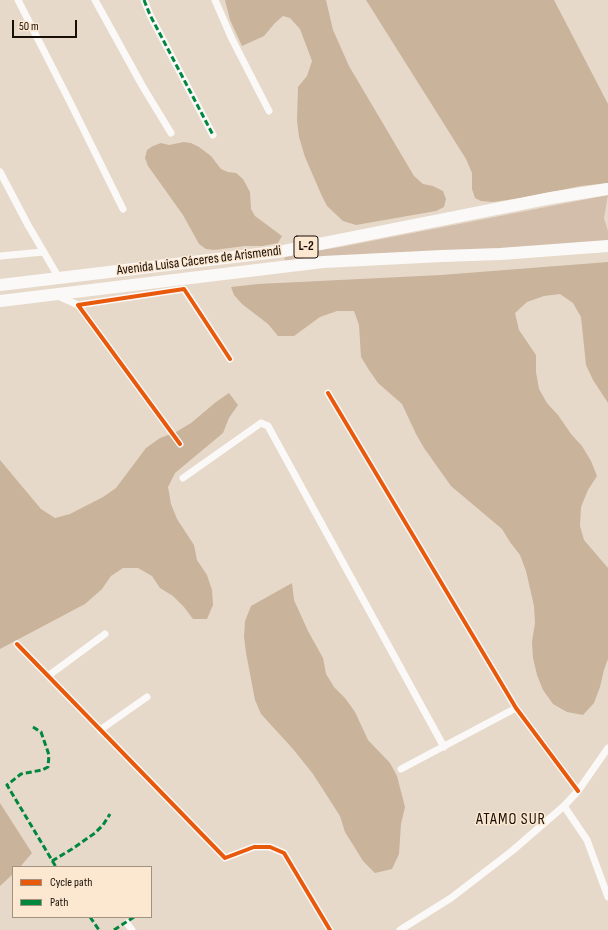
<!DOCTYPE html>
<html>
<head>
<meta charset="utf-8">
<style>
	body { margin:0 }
	#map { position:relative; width:608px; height:930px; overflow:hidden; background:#e7d9ca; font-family:"Sofia Sans Condensed",sans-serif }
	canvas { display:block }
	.legend { position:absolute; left:12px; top:866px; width:140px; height:52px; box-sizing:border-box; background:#fce7d1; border:1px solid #a19180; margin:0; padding:5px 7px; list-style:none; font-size:12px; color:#180f06 }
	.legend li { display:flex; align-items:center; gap:8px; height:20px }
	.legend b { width:20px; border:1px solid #a19180 }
	.scale { position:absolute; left:12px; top:20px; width:65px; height:18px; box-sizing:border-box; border:2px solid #180f06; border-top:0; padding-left:5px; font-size:12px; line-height:14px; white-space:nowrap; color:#180f06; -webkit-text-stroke:3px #fce7d1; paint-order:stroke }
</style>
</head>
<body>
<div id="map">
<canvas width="608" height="930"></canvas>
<ul class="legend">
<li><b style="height:5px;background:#e8590c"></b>Cycle path</li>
<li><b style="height:5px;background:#00873e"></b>Path</li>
</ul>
<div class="scale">50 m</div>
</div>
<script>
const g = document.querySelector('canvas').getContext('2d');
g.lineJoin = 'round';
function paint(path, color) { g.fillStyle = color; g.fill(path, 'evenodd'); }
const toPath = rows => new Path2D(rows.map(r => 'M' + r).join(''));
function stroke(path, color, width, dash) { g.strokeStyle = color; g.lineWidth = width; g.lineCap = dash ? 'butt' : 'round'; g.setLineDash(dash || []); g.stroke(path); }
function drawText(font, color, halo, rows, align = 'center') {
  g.font = font + ' "Sofia Sans Condensed",sans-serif'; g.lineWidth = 3; g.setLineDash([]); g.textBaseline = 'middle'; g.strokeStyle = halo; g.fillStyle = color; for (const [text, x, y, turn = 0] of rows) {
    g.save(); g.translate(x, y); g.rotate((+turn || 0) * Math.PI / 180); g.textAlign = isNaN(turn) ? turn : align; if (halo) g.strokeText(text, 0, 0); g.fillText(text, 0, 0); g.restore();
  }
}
const green = toPath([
	[608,195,604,218,608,231,608,241,546,246,328,257,285,261,284,256,341,247]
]);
const forest = toPath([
	[225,0,326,0,333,30,349,66,414,176,423,184,433,186,443,191,446,199,444,207,436,211,356,225,343,221,327,206,321,194,305,157,299,137,297,121,298,87,307,76,312,61,300,29,290,18,283,16,275,23,264,36,242,46,230,20],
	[366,0,554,0,608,104,608,183,581,186,521,198,493,202,481,201,475,198,472,189,472,173,466,159],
	[184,142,191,143,199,147,211,156,221,169,228,172,236,173,243,179,250,192,251,209,255,216,282,236,278,243,262,246,245,246,214,250,206,249,199,244,183,215,148,166,145,158,147,150,153,146,161,143,169,145],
	[608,262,608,403,593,380,586,365,581,317,573,303,560,294,544,296,527,302,515,313,519,330,536,355,536,372,539,389,547,403,558,415,571,434,582,446,591,461,597,476,588,490,581,507,580,526,584,540,608,568,608,659,604,670,600,687,594,703,583,715,567,712,553,704,543,690,537,675,533,658,532,642,535,623,534,606,526,571,520,555,510,542,502,529,451,486,424,448,416,434,402,404,378,383,369,370,361,357,359,325,354,311,337,311,320,317,294,336,278,336,268,324,242,304,234,295,231,287,258,284,441,275],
	[229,393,238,405,229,418,223,433,175,473,168,487,171,504,177,519,194,545,197,560,207,575,212,590,213,605,207,619,193,619,184,607,173,596,160,588,152,576,138,568,123,568,111,576,102,589,85,604,0,649,0,460,41,509,55,518,70,514,103,497,116,488,146,448,160,438,176,432,191,423,216,402],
	[292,583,294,600,308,631,323,658,326,674,334,687,345,698,355,712,368,740,390,763,397,776,405,807,401,824,399,854,392,869,375,873,363,861,345,832,340,816,313,774,293,749,261,714,255,700,246,653,244,637,245,621,251,606],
	[0,803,32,853,20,867,13,867,13,874,0,886]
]);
const minor = toPath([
	[18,0,71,104,123,209],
	[95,0,143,87,171,133],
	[144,0,150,15,213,135],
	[215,0,232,39,269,111],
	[0,172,28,225,59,278],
	[0,256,43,252],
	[58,296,78,305],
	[328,393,516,708,578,791],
	[180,444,78,305,184,289,230,359],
	[183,478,261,423,268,426,444,747],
	[17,644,225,858,254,847,270,847,284,853,330,930],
	[48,676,105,634],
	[100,730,147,697],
	[401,769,516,708],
	[564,806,587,840,608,897],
	[127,923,132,930],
	[400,930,451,898,512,851,564,806,578,791,608,748]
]);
const primary = toPath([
	[0,285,284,251,551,198,608,189],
	[0,301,323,262,442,256,500,254,608,246]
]);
const quiet = toPath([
	[144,0,150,15,213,135],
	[33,727,41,732,49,755,48,767,42,770,21,774,7,785,56,867],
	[52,861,72,849,95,833,103,825,110,814],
	[90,917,99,930],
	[114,930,134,917]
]);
const cycleway = toPath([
	[328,393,516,708,578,791],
	[180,444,78,305,184,289,230,359],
	[17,644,225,858,254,847,270,847,284,853,330,930]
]);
const shields = [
	[306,247,24]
];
const shieldNames = [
	["L-2",306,247]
];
const streetNames = [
	["Avenida Luisa Cáceres de Arismendi",199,261,-7]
];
const quarterNames = [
	["ATAMO SUR",511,820]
];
paint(green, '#d2beaa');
paint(forest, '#c9b39b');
stroke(minor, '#fbf9f7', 7);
stroke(primary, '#fbf9f7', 12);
stroke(quiet, '#00873e', 3, [6, 3]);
stroke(cycleway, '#e8590c', 4);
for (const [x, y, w] of shields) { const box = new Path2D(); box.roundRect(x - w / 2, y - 11, w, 22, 3); g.fillStyle = '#fce7d1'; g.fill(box); stroke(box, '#180f06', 1); }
drawText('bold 13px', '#180f06', null, shieldNames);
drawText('14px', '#180f06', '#fce7d1', streetNames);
g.letterSpacing = '1px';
drawText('16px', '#180f06', '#fce7d1', quarterNames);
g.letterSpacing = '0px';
</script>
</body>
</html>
